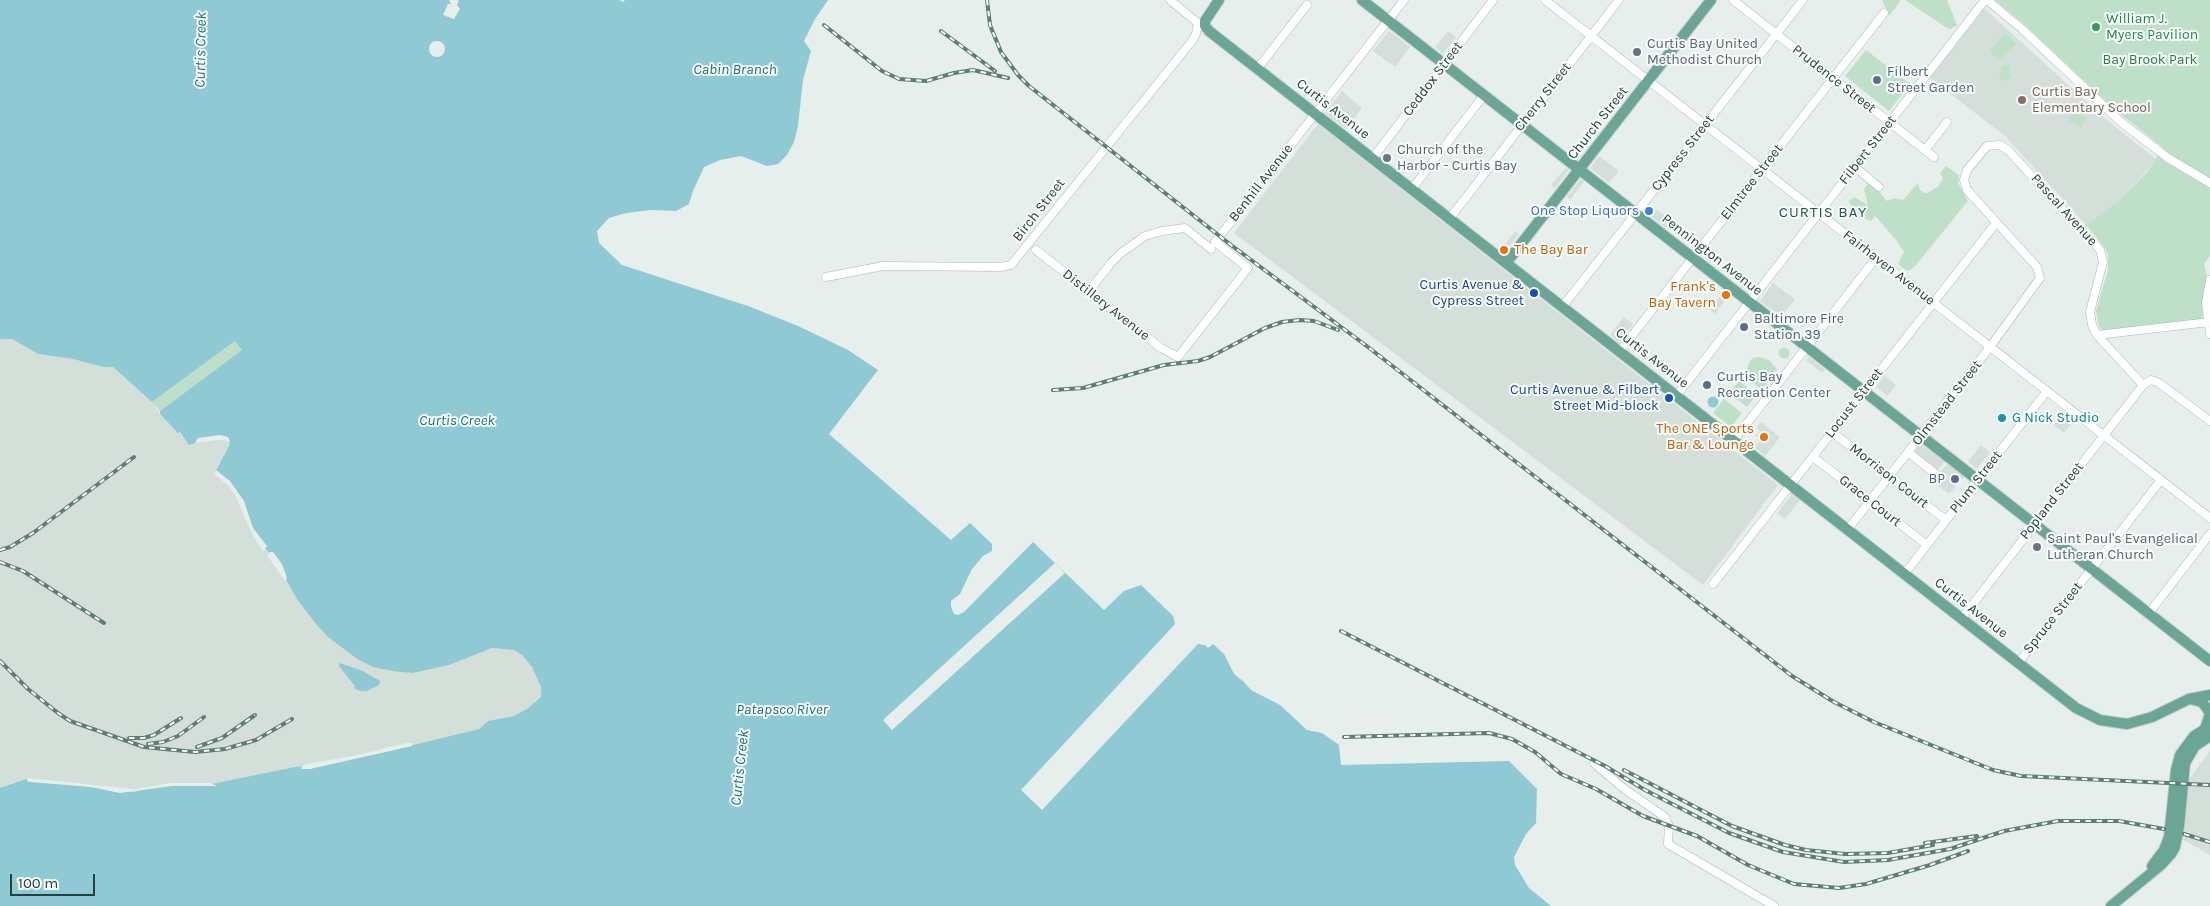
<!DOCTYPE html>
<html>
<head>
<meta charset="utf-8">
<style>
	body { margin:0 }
	#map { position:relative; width:2210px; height:906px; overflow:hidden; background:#e6efeb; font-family:Karla,sans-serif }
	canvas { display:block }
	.scale { position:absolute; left:10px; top:874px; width:85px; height:22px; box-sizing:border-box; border:2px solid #24423a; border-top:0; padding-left:6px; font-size:15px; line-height:18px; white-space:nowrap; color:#24423a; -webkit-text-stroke:4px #f7fbf9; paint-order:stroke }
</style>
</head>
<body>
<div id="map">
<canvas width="2210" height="906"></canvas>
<div class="scale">100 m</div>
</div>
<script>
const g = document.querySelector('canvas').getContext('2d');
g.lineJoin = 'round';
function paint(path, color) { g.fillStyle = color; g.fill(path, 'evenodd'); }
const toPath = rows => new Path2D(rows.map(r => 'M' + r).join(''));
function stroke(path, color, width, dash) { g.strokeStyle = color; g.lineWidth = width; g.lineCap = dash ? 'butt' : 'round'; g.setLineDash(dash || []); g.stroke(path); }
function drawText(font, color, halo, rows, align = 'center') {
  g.font = font + ' Karla,sans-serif'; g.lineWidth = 4; g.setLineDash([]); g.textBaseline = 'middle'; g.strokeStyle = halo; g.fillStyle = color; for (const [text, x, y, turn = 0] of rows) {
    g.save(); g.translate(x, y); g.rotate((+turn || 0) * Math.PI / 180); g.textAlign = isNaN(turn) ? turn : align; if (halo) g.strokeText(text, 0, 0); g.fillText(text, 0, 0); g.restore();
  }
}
const built = toPath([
	[1984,8,2109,122,2156,159,2134,186,2118,201,2086,225,2005,136,1930,78],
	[1389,31,1410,47,1395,67,1373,51],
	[1448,31,1456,37,1443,54,1435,47],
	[1342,91,1362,108,1346,129,1325,113],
	[1318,124,1778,485,1703,585,1234,233],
	[1599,156,1619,171,1609,183,1590,168],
	[1566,167,1569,170,1555,188,1551,185],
	[1581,179,1584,182,1570,200,1567,197],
	[1649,208,1658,210,1673,221,1667,229,1646,212],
	[1515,231,1519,234,1505,252,1501,249],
	[1773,283,1795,299,1781,317,1760,301],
	[1724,291,1729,295,1715,314,1710,309],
	[1624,317,1633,324,1619,342,1610,335],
	[0,339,12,339,38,354,73,359,103,367,113,367,152,402,160,414,186,439,226,439,230,444,216,469,229,483,263,547,276,562,328,637,357,659,373,667,412,673,492,648,514,650,522,655,532,667,541,687,541,697,527,709,514,716,488,721,479,729,384,752,212,784,134,792,26,779,0,788],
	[1809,357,1825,369,1822,373,1806,360],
	[1885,376,1896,385,1888,396,1876,387],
	[2064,412,2074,421,2064,433,2054,425],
	[1761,422,1780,437,1765,456,1755,448,1761,440,1756,436,1760,431,1756,428],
	[1920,444,1945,461,1937,471,1913,453],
	[1981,445,1990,452,1977,469,1968,462],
	[1948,463,1964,476,1949,494,1933,482],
	[1792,494,1800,500,1785,519,1777,513],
	[2210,751,2210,855,2182,839,2187,782]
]);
const green = toPath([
	[1882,0,1901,0,1889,16],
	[1905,0,1947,0,1957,25,1951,29,1947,28],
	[1995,0,2210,0,2210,256,2204,264,2208,280,2202,319,2103,331,2099,327,2096,311,2108,270,2108,255,2105,248,2086,225,2118,201,2134,186,2147,172,2163,148,2112,107,2026,26],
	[2005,33,2016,43,2000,61,1989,51],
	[1866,50,1910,84,1889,111,1845,76],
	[2008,65,2011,77,2004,81,1999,77,2002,66],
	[2073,112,2086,118,2081,128,2069,121],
	[1946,166,1959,175,1958,183,1968,201,1915,266,1910,270,1906,270,1898,264,1904,252,1896,240,1878,219,1875,216,1871,221,1864,218,1854,210,1849,201,1854,197,1868,205,1864,189,1868,183,1873,184,1887,201,1894,198,1903,200,1918,183,1920,190,1924,193,1927,193,1939,186,1943,178,1940,173],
	[235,341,242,350,160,411,152,402],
	'1778.5 353a5.5 5.5 0 1 1 11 0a5.5 5.5 0 1 1-11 0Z',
	[1759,357,1769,360,1777,369,1762,390,1751,381,1746,371,1750,361,1753,358],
	[1739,381,1757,395,1747,407,1729,393],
	[1724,399,1742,413,1731,427,1713,413]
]);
const water = toPath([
	[0,0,619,0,623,2,625,0,828,0,815,19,804,41,811,51,803,80,798,126,794,142,787,155,778,164,767,166,741,156,720,160,704,167,693,191,689,204,676,211,651,210,626,213,609,218,597,231,599,243,622,265,748,306,798,326,848,350,878,370,829,434,951,540,970,523,992,544,992,551,983,556,972,569,960,594,951,601,951,607,954,614,958,615,964,612,1033,542,1104,610,1124,591,1141,585,1173,616,1175,624,1021,790,1042,810,1198,644,1205,645,1208,648,1213,644,1224,654,1234,674,1244,682,1251,690,1280,705,1307,730,1322,733,1339,745,1341,765,1509,761,1537,789,1536,823,1526,834,1514,857,1515,865,1529,888,1551,906,0,906,0,788,26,779,134,792,150,787,212,784,295,767,318,765,384,752,479,729,488,721,514,716,527,709,541,697,541,687,532,667,522,655,514,650,492,648,449,665,412,673,392,671,373,667,357,659,328,637,316,624,297,599,276,562,255,535,230,483,215,472,230,444,226,439,205,440,189,445,180,432,178,433,160,414,160,411,242,350,235,341,152,402,113,367,103,367,73,359,38,354,12,339,0,339],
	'1707.5 402a5.5 5.5 0 1 1 11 0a5.5 5.5 0 1 1-11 0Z',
	[340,663,363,671,380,681,379,685,367,691,360,691,354,688,355,686,339,666]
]);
const pier = toPath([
	[449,0,459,0,457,5,460,9,454,19,443,15,448,4,451,4],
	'429 49a8 8 0 1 1 16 0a8 8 0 1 1-16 0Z',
	[220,435,228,437,230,441,228,443,225,440,217,440,195,443,198,438],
	[216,470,230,481,244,501,253,528,267,546,263,551,253,536,236,497,228,485,214,474],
	[270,552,273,552,282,564,287,578,285,581,267,555],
	[1055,563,1065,573,892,730,883,720],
	[407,743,412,743,412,746,310,769,301,769,303,765,307,764,357,755],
	[27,778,135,789,171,783,211,783,217,786,172,786,120,793,91,787,30,782,27,781]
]);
const minor = toPath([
	[1170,0,1198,23,1202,23],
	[1545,0,2210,518],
	[1733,0,1934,157],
	[1987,0,2022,29,2122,123,2168,158,2210,183],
	[1258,68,1307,5],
	[1925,150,1947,122],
	[1373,158,1493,0],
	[1855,167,1879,187],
	[1412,189,1484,95],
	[1450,218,1619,0],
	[1036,250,1161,348,1178,357,1248,268,1215,242,1404,0],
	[826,277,883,266,1000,267,1011,265,1192,41,1196,34,1198,23],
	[2210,280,2206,303,2210,334],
	[1089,291,1111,263,1121,253,1145,236,1162,231,1185,228,1211,249],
	[1563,306,1803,0],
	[2097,335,2210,322],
	[1620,351,1884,13],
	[1677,395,1985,0],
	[1832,432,1946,520],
	[1734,440,1876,258],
	[1908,452,1937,475],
	[1813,457,1927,545],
	[1848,529,1990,347,2040,278,2037,267,1967,190,1964,180,1967,170,1987,146,2000,145,2008,150,2100,250,2103,262,2090,312,2092,325,2097,335,2143,385],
	[1905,573,2047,391],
	[1713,584,1996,223],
	[2149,613,2210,534],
	[1962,618,2143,385,2151,380,2159,383,2210,421],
	[2019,662,2161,480],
	[1594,763,1623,788,1665,817,1669,826,1668,844,1774,906]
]);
const major = toPath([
	[1219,0,1205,21,1205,26,1209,31,2076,708,2100,720,2127,724,2152,717,2189,699,2210,695],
	[1362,0,2210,661],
	[1507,262,1711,0],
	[2190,699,2202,702,2208,710,2210,714,2205,729],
	[2152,866,2164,850,2169,837,2176,770,2180,755,2194,736,2210,726],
	[2111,906,2161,865,2171,854,2175,847,2179,826,2185,763,2195,746,2210,736]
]);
const rail = toPath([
	[987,0,990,25,1001,52,1018,75,1029,86,1231,245,1368,347,1792,676,1834,702,1874,722,1993,770,2021,776,2210,785],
	[824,25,882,71,899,79,926,81,954,73,973,70,1008,78],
	[941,31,995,71],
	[1053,390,1083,388,1164,365,1198,361,1210,357,1265,328,1282,322,1299,320,1314,321,1338,330],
	[0,550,10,547,33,533,134,457],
	[0,562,23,571,104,623],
	[1341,631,1605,766,1645,790,1729,833,1783,852,1844,862,1888,860,1950,849,2004,831,2058,821,2119,821,2164,829],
	[0,661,28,689,58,713,70,721,144,747,195,752,225,749,256,740,292,719],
	[1344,737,1489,733,1512,739,1535,752,1561,774,1596,789,1643,816,1697,836,1748,865,1794,884,1839,888,1866,884,1930,865,1968,851],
	[129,738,144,738,154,735,181,718],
	[148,744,163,742,178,736,204,717],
	[197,747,222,738,255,715],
	[1624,770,1732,826,1785,845,1806,850,1845,854,1888,853,1933,845],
	[2184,834,2210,842],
	[1925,843,1977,836]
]);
const markers = [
	[2096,27,5,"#2e9e5b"],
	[1637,52,5,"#6b7280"],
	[1877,80,5,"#5c6f8a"],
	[2022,100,5,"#8d6e63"],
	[1387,158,5,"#6b7280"],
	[1649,211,5,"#3f7fe0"],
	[1504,250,5,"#e8710a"],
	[1534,293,5,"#1a4fb4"],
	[1726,295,5,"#e8710a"],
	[1744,327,5,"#5c6f8a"],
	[1707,385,5,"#5c6f8a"],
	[1669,398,5,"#1a4fb4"],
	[2002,418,5,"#0f9aa8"],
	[1764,437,5,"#e8710a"],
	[1955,479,5,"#5c6f8a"],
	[2037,547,5,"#6b7280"]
];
const leisureNames = [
	["William J.",2106,19],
	["Myers Pavilion",2106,35]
];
const worshipNames = [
	["Curtis Bay United",1647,44],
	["Methodist Church",1647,60],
	["Church of the",1397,150],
	["Harbor - Curtis Bay",1397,166],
	["Saint Paul's Evangelical",2047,539],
	["Lutheran Church",2047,555]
];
const parkNames = [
	["Bay Brook Park",2150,60]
];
const serviceNames = [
	["Filbert",1887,72],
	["Street Garden",1887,88],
	["Baltimore Fire",1754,319],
	["Station 39",1754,335],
	["Curtis Bay",1717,377],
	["Recreation Center",1717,393],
	["BP",1945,479,"right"]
];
const streetNames = [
	["Ceddox Street",1433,79,-53],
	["Prudence Street",1834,79,38],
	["Cherry Street",1543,97,-52],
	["Curtis Avenue",1333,109,38],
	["Church Street",1598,123,-52],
	["Filbert Street",1868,150,-52],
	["Cypress Street",1683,153,-52],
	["Elmtree Street",1752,182,-52],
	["Benhill Avenue",1261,183,-52],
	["Birch Street",1039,210,-52],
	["Pascal Avenue",2064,210,48],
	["Pennington Avenue",1712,255,38],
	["Fairhaven Avenue",1889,268,38],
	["Distillery Avenue",1106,305,38],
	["Curtis Avenue",1652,358,38],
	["Locust Street",1854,403,-52],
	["Olmstead Street",1947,403,-52],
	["Morrison Court",1889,476,38],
	["Plum Street",1976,482,-52],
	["Grace Court",1870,501,38],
	["Popland Street",2052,501,-52],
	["Curtis Avenue",1971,608,38],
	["Spruce Street",2053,618,-52]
];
const educationNames = [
	["Curtis Bay",2032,92],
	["Elementary School",2032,108]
];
const shopNames = [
	["One Stop Liquors",1639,211]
];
const foodNames = [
	["The Bay Bar",1514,250,"left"],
	["Frank's",1716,287],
	["Bay Tavern",1716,303],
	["The ONE Sports",1754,429],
	["Bar & Lounge",1754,445]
];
const transitNames = [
	["Curtis Avenue &",1524,285],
	["Cypress Street",1524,301],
	["Curtis Avenue & Filbert",1659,390],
	["Street Mid-block",1659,406]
];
const cultureNames = [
	["G Nick Studio",2012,418]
];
const waterNames = [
	["Curtis Creek",201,50,-89],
	["Cabin Branch",735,70],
	["Curtis Creek",457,421],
	["Patapsco River",782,710],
	["Curtis Creek",740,768,-84]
];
const neighbourhoodNames = [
	["CURTIS BAY",1823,213]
];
paint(built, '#d4dfda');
paint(green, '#bfe0c8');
paint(water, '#8ec9d4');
paint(pier, '#e6efeb');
stroke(minor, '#a8b8b2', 9);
stroke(major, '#c2cac8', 12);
stroke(minor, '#fff', 8);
stroke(major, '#6aa596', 10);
stroke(rail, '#5f7d75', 4);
stroke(rail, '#f7fbf9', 2, [5.5]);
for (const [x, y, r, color] of markers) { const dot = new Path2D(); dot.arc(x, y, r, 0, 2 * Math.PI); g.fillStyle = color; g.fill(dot); stroke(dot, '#f7fbf9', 2); }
drawText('14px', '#27864d', '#f7fbf9', leisureNames, 'left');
drawText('14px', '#5b616d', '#f7fbf9', worshipNames, 'left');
drawText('14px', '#2d7a4b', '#f7fbf9', parkNames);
drawText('14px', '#4e5e75', '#f7fbf9', serviceNames, 'left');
drawText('14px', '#24423a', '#f7fbf9', streetNames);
drawText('14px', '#785e54', '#f7fbf9', educationNames, 'left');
drawText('14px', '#366cbe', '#f7fbf9', shopNames, 'right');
drawText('14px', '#c56008', '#f7fbf9', foodNames, 'right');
drawText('14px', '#164399', '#f7fbf9', transitNames, 'right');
drawText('14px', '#0d838f', '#f7fbf9', cultureNames, 'left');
drawText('italic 15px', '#1c6f80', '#f7fbf9', waterNames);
g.letterSpacing = '1px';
drawText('15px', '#1f5548', '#f7fbf9', neighbourhoodNames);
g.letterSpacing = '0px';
</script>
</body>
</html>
